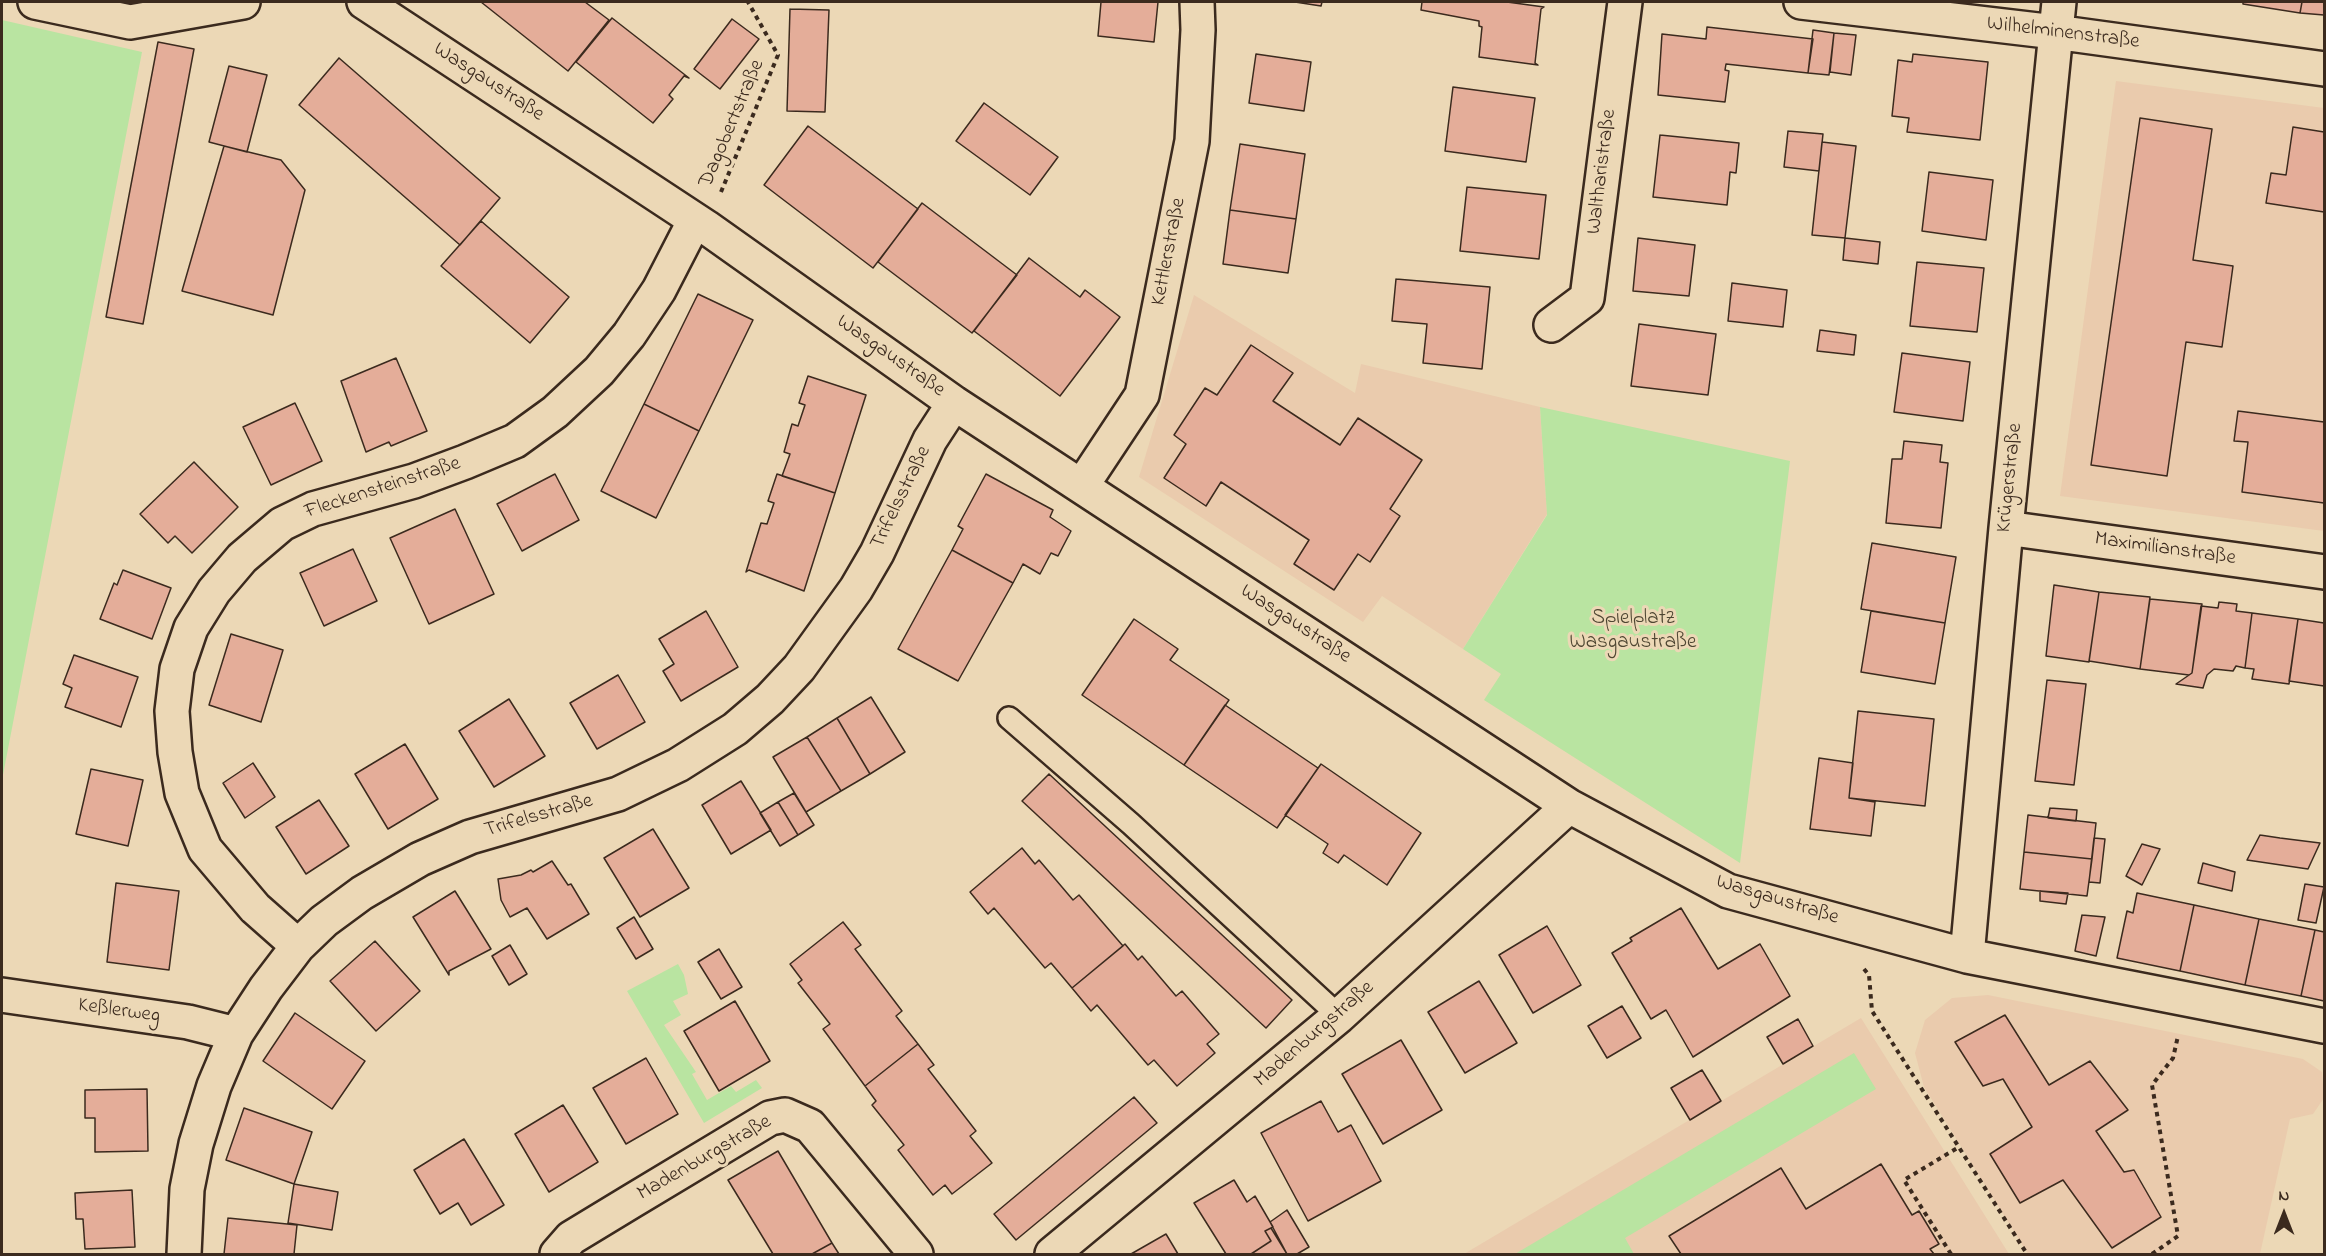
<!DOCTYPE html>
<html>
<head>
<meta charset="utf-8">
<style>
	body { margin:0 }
	#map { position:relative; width:2326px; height:1256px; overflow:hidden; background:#ecd8b6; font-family:"Indie Flower",sans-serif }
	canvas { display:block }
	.frame { position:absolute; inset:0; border:3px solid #3b2a1e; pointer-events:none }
	.north { position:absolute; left:2254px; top:1184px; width:60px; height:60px; -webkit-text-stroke:4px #ecd8b6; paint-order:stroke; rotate:0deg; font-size:16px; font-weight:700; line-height:24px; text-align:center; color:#3b2a1e }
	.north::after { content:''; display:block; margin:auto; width:21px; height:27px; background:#3b2a1e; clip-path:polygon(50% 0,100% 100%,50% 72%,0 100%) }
</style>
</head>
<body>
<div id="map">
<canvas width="2326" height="1256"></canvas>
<div class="frame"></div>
<div class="north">N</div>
</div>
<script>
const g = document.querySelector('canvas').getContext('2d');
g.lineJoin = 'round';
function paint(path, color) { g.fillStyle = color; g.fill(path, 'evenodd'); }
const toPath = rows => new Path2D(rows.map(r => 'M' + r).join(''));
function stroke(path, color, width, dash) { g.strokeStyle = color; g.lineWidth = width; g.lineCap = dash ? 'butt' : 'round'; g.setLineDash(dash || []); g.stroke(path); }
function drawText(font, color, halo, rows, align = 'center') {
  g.font = font + ' "Indie Flower",sans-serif'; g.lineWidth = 6; g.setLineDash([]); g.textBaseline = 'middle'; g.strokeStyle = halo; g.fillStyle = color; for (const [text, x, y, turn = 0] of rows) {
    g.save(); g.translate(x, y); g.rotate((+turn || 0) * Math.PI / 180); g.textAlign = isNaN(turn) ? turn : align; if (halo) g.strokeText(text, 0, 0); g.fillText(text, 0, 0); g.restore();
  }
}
const built = toPath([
	[2116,81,2324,108,2324,531,2060,496],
	[1194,295,1355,393,1361,364,1540,407,1547,514,1463,649,1382,596,1363,622,1139,477],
	[1988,995,2303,1059,2322,1072,2324,1098,2313,1114,2290,1119,2260,1254,2028,1254,1924,1087,1915,1053,1925,1020,1952,998],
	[1861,1018,2009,1254,1464,1254]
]);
const green = toPath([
	[2,20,142,52,2,780],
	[1540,407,1790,461,1740,863,1484,700,1501,674,1463,649,1547,515],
	[678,964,684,975,688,994,673,1001,681,1015,664,1025,696,1072,692,1074,707,1100,731,1086,736,1092,756,1080,762,1088,704,1123,627,991],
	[1854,1053,1876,1089,1625,1238,1634,1254,1515,1254]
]);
const building = toPath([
	[481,2,585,2,609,20,568,71,481,2],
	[1101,2,1158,2,1154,42,1098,36,1101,2],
	[1295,2,1322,2,1321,6,1295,2],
	[1422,2,1507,2,1544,7,1541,9,1535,63,1538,65,1479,57,1482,27,1479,26,1479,21,1421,10,1422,2],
	[2243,2,2302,2,2300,13,2243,4,2243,2],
	[2302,2,2324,2,2324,15,2300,13,2302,2],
	[790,9,829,10,825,112,787,111,790,9],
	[612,18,689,78,684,76,669,95,673,99,653,123,576,62,612,18],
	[732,19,759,39,720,89,694,69,732,19],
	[1707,27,1813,39,1808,73,1726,64,1725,70,1729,71,1725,102,1658,95,1662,34,1706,39,1707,27],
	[1813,30,1834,33,1829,75,1808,73,1813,30],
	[1834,33,1856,35,1851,75,1830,72,1834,33],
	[158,42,194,49,143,324,106,317,158,42],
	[1256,54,1311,62,1304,111,1249,103,1256,54],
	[1913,54,1988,62,1980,140,1907,132,1909,118,1892,116,1898,60,1912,62,1913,54],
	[339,58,500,198,460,245,299,105,339,58],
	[229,66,267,75,247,152,209,142,229,66],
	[1453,87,1535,98,1526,162,1445,151,1453,87],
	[984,103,1058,157,1030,195,956,141,984,103],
	[2140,118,2212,129,2193,260,2233,266,2222,347,2186,342,2167,476,2091,465,2140,118],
	[808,126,918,209,873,268,764,185,808,126],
	[2293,127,2324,132,2324,212,2266,203,2271,173,2286,175,2293,127],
	[1788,131,1823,134,1819,171,1784,167,1788,131],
	[1660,135,1739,143,1736,173,1730,172,1727,205,1653,197,1660,135],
	[1822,142,1856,146,1845,238,1812,235,1822,142],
	[1240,144,1305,154,1296,219,1230,210,1240,144],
	[224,146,281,160,305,190,273,315,182,291,224,146],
	[1929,172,1993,180,1986,240,1922,231,1929,172],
	[1467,187,1546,195,1539,259,1460,251,1467,187],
	[922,203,1017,275,972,333,878,262,922,203],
	[1230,210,1296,219,1288,273,1223,264,1230,210],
	[481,221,569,297,530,343,441,266,481,221],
	[1638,238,1695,245,1689,296,1633,291,1638,238],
	[1845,238,1880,242,1878,264,1843,260,1845,238],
	[1029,258,1080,297,1085,290,1120,317,1060,396,974,331,1029,258],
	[1917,262,1984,268,1977,332,1910,326,1917,262],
	[1396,279,1490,287,1482,369,1423,363,1427,324,1392,321,1396,279],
	[1732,283,1787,290,1783,327,1728,321,1732,283],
	[698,294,753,320,699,431,644,404,698,294],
	[1639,324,1716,334,1708,395,1631,386,1639,324],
	[1820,330,1856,335,1854,355,1817,351,1820,330],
	[1251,345,1293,373,1273,401,1340,445,1358,418,1422,460,1390,509,1400,516,1370,562,1358,554,1334,590,1294,564,1309,540,1221,482,1206,506,1164,478,1186,444,1174,435,1205,388,1217,395,1251,345],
	[1902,353,1970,362,1963,421,1894,412,1902,353],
	[396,358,427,431,391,446,389,442,366,452,341,381,396,358],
	[808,376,866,395,835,493,782,476,790,454,784,452,792,424,798,426,805,405,799,403,808,376],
	[295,403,322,461,271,485,243,427,295,403],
	[644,404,699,431,656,518,601,491,644,404],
	[2238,411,2324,422,2324,503,2242,492,2248,442,2234,441,2238,411],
	[1904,441,1942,445,1940,462,1948,463,1941,528,1886,523,1892,459,1902,459,1904,441],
	[194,462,238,507,192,553,175,536,168,543,140,514,194,462],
	[555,474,579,520,522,551,497,504,555,474],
	[777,474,835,493,804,591,749,570,746,572,761,523,767,524,774,503,768,501,777,474],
	[986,474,1053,510,1050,517,1071,531,1058,556,1051,553,1040,574,1023,564,1013,583,952,550,963,529,958,526,986,474],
	[455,509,494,594,429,624,390,538,455,509],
	[1872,543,1956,557,1945,623,1861,609,1872,543],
	[353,549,377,601,324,626,300,573,353,549],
	[952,550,1013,583,958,681,898,649,952,550],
	[123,570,171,588,152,639,100,619,114,583,117,585,123,570],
	[2054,585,2099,592,2089,662,2046,656,2054,585],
	[2099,592,2150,597,2140,669,2089,661,2099,592],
	[2150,599,2202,604,2192,673,2189,675,2140,669,2150,599],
	[2219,602,2237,604,2236,611,2252,613,2245,668,2236,666,2233,671,2214,669,2207,675,2203,688,2176,684,2192,673,2201,606,2218,608,2219,602],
	[706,611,738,667,681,701,663,671,674,664,659,639,706,611],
	[1871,611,1945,623,1935,684,1861,672,1871,611],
	[2252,613,2298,619,2289,684,2252,679,2254,669,2245,668,2252,613],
	[1134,619,1178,649,1170,660,1229,700,1184,765,1082,695,1134,619],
	[2298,619,2324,623,2324,686,2289,681,2298,619],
	[231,634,283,650,261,722,209,705,231,634],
	[74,655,138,677,121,727,65,707,72,688,63,684,74,655],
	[618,675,645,722,597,749,570,703,618,675],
	[2047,680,2086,684,2074,785,2035,781,2047,680],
	[871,697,905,752,870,774,837,718,871,697],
	[509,699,545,756,494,787,459,731,509,699],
	[1225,705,1318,768,1277,828,1184,765,1225,705],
	[1858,711,1934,719,1925,806,1849,798,1858,711],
	[837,718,870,774,841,791,807,737,837,718],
	[807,737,841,791,806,812,773,757,807,737],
	[405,744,438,799,388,829,355,774,405,744],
	[1819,758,1853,763,1849,798,1875,802,1871,836,1810,829,1819,758],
	[253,763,275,797,245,818,223,783,253,763],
	[1321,764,1421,833,1387,885,1344,855,1338,863,1323,853,1328,844,1285,815,1321,764],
	[91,769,143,780,128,846,76,834,91,769],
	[1049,774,1292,1000,1266,1028,1022,801,1049,774],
	[741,781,771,830,731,854,702,805,741,781],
	[794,793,814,825,798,835,778,802,794,793],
	[319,800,349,846,306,874,276,827,319,800],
	[778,802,798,835,780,846,760,813,778,802],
	[2050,808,2077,810,2076,821,2048,818,2050,808],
	[2028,815,2096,823,2092,859,2024,852,2028,815],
	[653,829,689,888,640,917,604,858,653,829],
	[2260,835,2280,838,2320,843,2308,869,2247,860,2260,835],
	[2094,838,2105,839,2100,883,2089,882,2094,838],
	[2142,844,2160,849,2142,885,2126,876,2142,844],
	[1022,848,1035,864,1039,860,1073,900,1079,895,1123,946,1072,988,1051,963,1045,968,994,908,988,914,970,892,1022,848],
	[2024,852,2092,859,2087,896,2020,889,2024,852],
	[552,861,568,885,571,884,589,914,547,939,527,908,510,917,501,900,498,879,521,875,531,870,533,872,552,861],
	[2203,863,2235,872,2232,891,2198,883,2203,863],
	[116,883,179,891,169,970,107,962,116,883],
	[2305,884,2324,887,2316,923,2298,920,2305,884],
	[455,891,491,949,449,971,449,975,413,917,455,891],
	[2040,891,2068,893,2066,904,2040,901,2040,891],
	[2137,893,2194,905,2180,971,2117,958,2127,911,2133,913,2137,893],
	[2194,905,2259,919,2245,985,2180,971,2194,905],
	[1681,908,1718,969,1760,944,1790,996,1693,1057,1666,1010,1651,1019,1612,953,1632,941,1630,938,1681,908],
	[2082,915,2105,917,2096,956,2075,951,2082,915],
	[634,917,653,949,636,959,617,928,634,917],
	[2259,919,2315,930,2301,996,2245,985,2259,919],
	[843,922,861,945,855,949,902,1011,896,1016,918,1044,865,1086,823,1029,830,1024,798,983,802,980,790,964,843,922],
	[1547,926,1581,985,1533,1013,1499,955,1547,926],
	[2315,930,2324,932,2324,1001,2301,996,2315,930],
	[375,941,420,991,376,1031,330,981,375,941],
	[1125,944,1138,960,1142,956,1176,996,1182,991,1219,1034,1207,1044,1215,1053,1177,1086,1154,1060,1148,1065,1097,1005,1091,1011,1072,988,1125,944],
	[510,945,527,974,509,985,492,956,510,945],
	[719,949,742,987,721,999,698,962,719,949],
	[1479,981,1517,1043,1465,1073,1428,1012,1479,981],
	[735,1001,770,1061,719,1091,684,1031,735,1001],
	[1622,1006,1641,1038,1607,1058,1588,1026,1622,1006],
	[295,1013,365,1061,332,1109,263,1061,295,1013],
	[2005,1015,2049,1085,2090,1061,2128,1110,2096,1131,2124,1172,2134,1170,2161,1217,2112,1248,2063,1180,2020,1203,1990,1154,2032,1127,2003,1079,1983,1086,1955,1042,2005,1015],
	[1798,1019,1813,1046,1783,1064,1767,1037,1798,1019],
	[1401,1040,1442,1110,1383,1144,1342,1074,1401,1040],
	[918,1044,934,1065,928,1069,976,1131,970,1136,992,1163,952,1194,945,1185,933,1195,898,1150,904,1145,872,1105,876,1101,865,1086,918,1044],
	[646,1058,678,1114,626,1144,593,1088,646,1058],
	[1702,1070,1721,1101,1690,1120,1671,1088,1702,1070],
	[147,1089,148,1151,95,1152,95,1118,85,1118,85,1090,147,1089],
	[1134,1097,1157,1123,1016,1240,994,1214,1134,1097],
	[1321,1101,1338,1132,1351,1125,1381,1181,1308,1221,1261,1133,1321,1101],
	[563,1105,598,1162,549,1192,515,1134,563,1105],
	[244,1108,312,1132,294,1184,226,1160,244,1108],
	[464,1139,504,1205,471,1225,458,1203,440,1214,414,1170,464,1139],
	[778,1151,832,1243,812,1254,773,1254,728,1180,778,1151],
	[1881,1164,1912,1215,1919,1211,1939,1244,1930,1249,1934,1254,1681,1254,1669,1236,1781,1168,1806,1209,1881,1164],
	[1234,1180,1247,1202,1255,1196,1273,1227,1265,1231,1271,1241,1251,1254,1226,1254,1194,1203,1234,1180],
	[294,1184,338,1192,332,1230,288,1223,294,1184],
	[132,1190,135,1247,85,1249,83,1219,76,1219,75,1193,132,1190],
	[1287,1210,1309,1247,1297,1254,1287,1254,1270,1222,1287,1210],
	[228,1218,297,1225,294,1254,224,1254,228,1218],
	[1271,1228,1287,1254,1251,1254,1271,1241,1265,1231,1271,1228],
	[1166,1234,1178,1254,1131,1254,1166,1234],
	[832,1243,839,1254,812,1254,832,1243]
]);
const path = toPath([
	[721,192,778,55,748,2],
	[1864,969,1869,975,1872,1011,2027,1254],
	[1951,1254,1904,1180,1959,1147],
	[2152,1254,2178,1236,2152,1085,2173,1058,2178,1036]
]);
const lane = toPath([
	[1009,718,1131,824,1339,1016]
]);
const street = toPath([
	[35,2,130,22,243,2],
	[364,2,706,227,954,403,1569,806,1728,891,1967,956,2324,1026],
	[1801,2,2055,32,2324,69],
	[1551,325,1587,298,1625,2],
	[1083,484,1142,395,1192,141,1198,30,1197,2],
	[2006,528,2324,572],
	[298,946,255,908,205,849,182,793,175,752,172,711,177,669,191,628,214,591,242,558,282,524,313,509,414,481,465,462,515,441,555,412,599,371,629,335,659,290,695,220],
	[1967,956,2006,528,2059,2],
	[2,995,188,1022,236,1034],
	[184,1254,187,1189,196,1144,214,1086,236,1034,266,988,298,946,324,921,362,893,420,859,470,837,618,794,678,765,735,729,770,699,799,668,856,589,877,553,930,440,954,403],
	[557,1254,571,1238,632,1201,770,1118,785,1115,810,1126,916,1254],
	[1052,1254,1339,1016,1569,806]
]);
const streetNames = [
	["Wilhelminenstraße",2063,34,7],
	["Wasgaustraße",488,83,33],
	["Dagobertstraße",733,124,-67],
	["Waltharistraße",1603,172,-83],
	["Kettlerstraße",1170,252,-79],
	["Wasgaustraße",890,357,35],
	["Krügerstraße",2011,478,-84],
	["Fleckensteinstraße",383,489,-18],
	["Trifelsstraße",902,498,-64],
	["Maximilianstraße",2165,550,8],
	["Wasgaustraße",1295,625,33],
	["Trifelsstraße",539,817,-16],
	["Wasgaustraße",1777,901,17],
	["Keßlerweg",119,1012,8],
	["Madenburgstraße",1315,1035,-41],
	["Madenburgstraße",705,1159,-30]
];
const parkNames = [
	["Spielplatz",1633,620],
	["Wasgaustraße",1633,644]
];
paint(built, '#eacbad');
paint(green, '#b9e4a1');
paint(building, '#e4ad99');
stroke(building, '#3b2a1e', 1.5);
stroke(lane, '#3b2a1e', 26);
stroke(street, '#3b2a1e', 38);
stroke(path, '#3b2a1e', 4, [4.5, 4.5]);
stroke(lane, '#ecd8b6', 21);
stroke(street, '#ecd8b6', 33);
drawText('21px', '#3b2a1e', '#ecd8b6', streetNames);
drawText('21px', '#4e4632', '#ecd8b6', parkNames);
</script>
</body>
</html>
